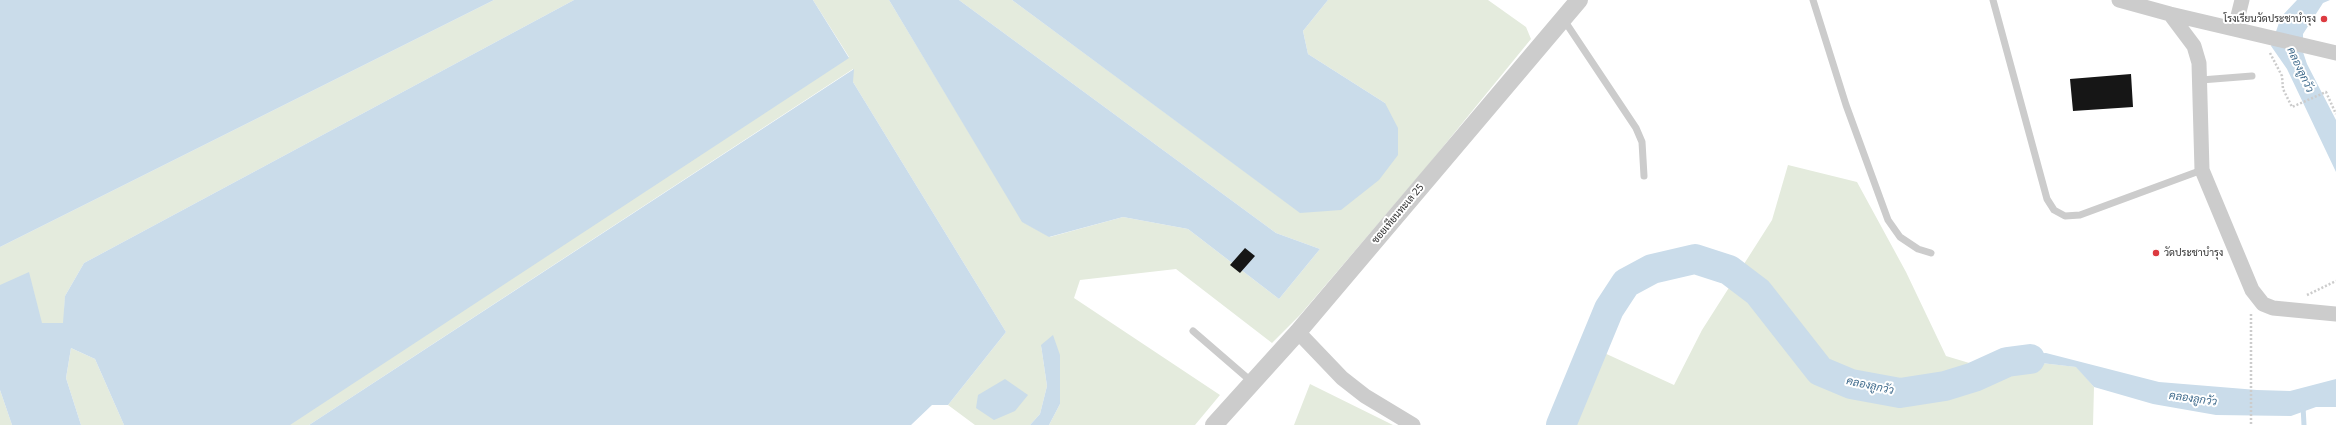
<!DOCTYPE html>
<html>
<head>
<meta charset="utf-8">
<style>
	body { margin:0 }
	canvas { display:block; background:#fff }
</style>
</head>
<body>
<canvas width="2336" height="425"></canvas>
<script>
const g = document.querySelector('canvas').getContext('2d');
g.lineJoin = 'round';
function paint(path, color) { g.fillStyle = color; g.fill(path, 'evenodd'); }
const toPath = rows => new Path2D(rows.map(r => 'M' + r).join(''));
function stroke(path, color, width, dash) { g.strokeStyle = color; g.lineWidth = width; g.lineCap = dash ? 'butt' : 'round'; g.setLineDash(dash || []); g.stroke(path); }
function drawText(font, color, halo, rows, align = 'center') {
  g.font = font + ' "Noto Sans",Sarabun,sans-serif'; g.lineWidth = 4; g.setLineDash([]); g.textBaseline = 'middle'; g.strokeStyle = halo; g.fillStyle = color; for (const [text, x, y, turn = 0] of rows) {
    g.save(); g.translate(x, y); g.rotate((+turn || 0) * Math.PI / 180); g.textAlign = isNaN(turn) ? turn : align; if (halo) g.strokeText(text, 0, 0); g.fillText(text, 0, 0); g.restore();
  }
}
const green = toPath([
	[494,0,574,0,84,263,65,296,64,323,42,323,0,285,0,247],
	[813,0,889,0,1023,222,1050,237,1123,217,1188,229,1279,299,1320,249,1276,233,959,0,1012,0,1301,213,1385,103,1308,54,1303,31,1328,0,1488,0,1526,27,1531,39,1424,170,1300,315,1272,343,1176,269,1080,280,1074,298,1220,395,1195,425,1049,425,1060,404,1041,345,1047,386,1040,414,1030,425,975,425,948,405,1006,332,853,82,853,69,309,425,288,425,849,57],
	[1788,165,1857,182,1906,272,1946,356,1996,371,2008,364,2041,363,2077,367,2094,387,2093,425,1568,425,1600,351,1674,385,1702,330,1772,220],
	[71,348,95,359,124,425,81,425,66,378],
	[1310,384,1393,425,1294,425],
	[0,390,12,425,0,425]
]);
const water = toPath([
	[0,0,494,0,0,247],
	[574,0,813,0,849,58,290,425,124,425,95,359,71,348,66,378,81,425,12,425,0,390,0,285,29,272,42,323,63,323,65,296,84,263],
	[889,0,959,0,1276,233,1320,249,1279,299,1188,229,1123,217,1049,237,1022,222],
	[1012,0,1328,0,1303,31,1308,54,1385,103,1398,128,1398,155,1379,180,1341,210,1300,213],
	[2297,0,2330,0,2323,3,2303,34,2303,52,2307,64,2336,120,2336,172,2287,69,2271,46,2281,17],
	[854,69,853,82,1006,332,948,405,932,405,911,425,309,425],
	[1053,335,1060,355,1060,404,1049,425,1030,425,1040,414,1047,386,1041,345],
	[2046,353,2159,382,2257,390,2290,391,2336,379,2336,407,2316,407,2291,416,2216,415,2153,404,2094,387,2076,367,2041,363,2008,364,1996,371,1977,365,2006,355],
	[1005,379,1028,395,1015,411,994,420,976,408,978,395]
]);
const stream = toPath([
	[2303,406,2304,425]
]);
const river = toPath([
	[1561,425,1609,309,1626,283,1652,269,1695,259,1729,270,1758,292,1820,371,1851,384,1900,393,1945,386,1974,377,2007,362,2030,359]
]);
const building = toPath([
	[2131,74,2133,107,2073,111,2070,79],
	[1245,248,1255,256,1240,273,1230,265]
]);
const path = toPath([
	[2270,53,2282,76,2283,89,2292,107,2326,92,2336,114],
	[2307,295,2336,281],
	[2251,314,2251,425]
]);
const service = toPath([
	[1813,0,1846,105,1888,220,1900,237,1918,249,1931,253],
	[1993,0,2047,199,2054,210,2065,216,2080,215,2202,170],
	[1564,20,1636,128,1642,142,1644,176],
	[2201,80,2252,76],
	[1193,331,1252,382]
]);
const minor = toPath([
	[2119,0,2170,14,2336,53],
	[2170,14,2194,46,2199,63,2202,170,2252,290,2263,304,2273,308,2336,314],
	[2235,28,2242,0],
	[1298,332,1342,378,1365,396,1413,425]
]);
const tertiary = toPath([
	[1214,425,1298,332,1579,0]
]);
const markers = [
	[2324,19,4,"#dc3a40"],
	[2156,253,4,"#dc3a40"]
];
const poiNames = [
	["โรงเรียนวัดประชาบำรุง",2316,19],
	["วัดประชาบํารุง",2164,253,"left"]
];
const streetNames = [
	["ซอยเทียนทะเล 25",1398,214,-50]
];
const waterNames = [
	["คลองลูกวัว",2300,70,65],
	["คลองลูกวัว",1870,386,12],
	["คลองลูกวัว",2193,399,8]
];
paint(green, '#e4ebdd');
paint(water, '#cadcea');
stroke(stream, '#cadcea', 5);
stroke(river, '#cadcea', 30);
paint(building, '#161616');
stroke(path, '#ccc', 2.5, [2, 2]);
stroke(service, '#ccc', 7);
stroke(minor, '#ccc', 15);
stroke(tertiary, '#ccc', 18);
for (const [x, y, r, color] of markers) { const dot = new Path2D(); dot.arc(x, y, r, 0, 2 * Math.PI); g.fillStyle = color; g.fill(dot); stroke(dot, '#fff', 1.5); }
drawText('10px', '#2f2f2f', '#fff', poiNames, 'right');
drawText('10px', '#2f2f2f', '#fff', streetNames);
drawText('italic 11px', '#416c8d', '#fff', waterNames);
</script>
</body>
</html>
